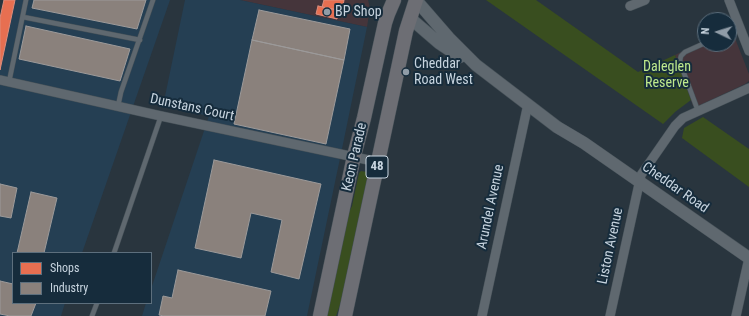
<!DOCTYPE html>
<html>
<head>
<meta charset="utf-8">
<style>
	body { margin:0 }
	#map { position:relative; width:749px; height:316px; overflow:hidden; background:#29353e; font-family:"Roboto Condensed",sans-serif }
	canvas { display:block }
	.legend { position:absolute; left:12px; top:252px; width:140px; height:52px; box-sizing:border-box; background:#162c3c; border:1px solid #5d6f7d; margin:0; padding:5px 7px; list-style:none; font-size:12px; color:#c7d4df }
	.legend li { display:flex; align-items:center; gap:8px; height:20px }
	.legend b { width:20px; border:1px solid #5d6f7d }
	.north { position:absolute; left:697px; top:12px; width:40px; height:40px; box-sizing:border-box; background:#162c3c; border:1px solid #5d6f7d; border-radius:50%; rotate:274deg; font-size:11px; font-weight:700; line-height:16px; text-align:center; color:#c7d4df }
	.north::after { content:''; display:block; margin:auto; width:14px; height:18px; background:#909ca7; clip-path:polygon(50% 0,100% 100%,50% 72%,0 100%) }
</style>
</head>
<body>
<div id="map">
<canvas width="749" height="316"></canvas>
<ul class="legend">
<li><b style="height:11px;background:#e76f51"></b>Shops</li>
<li><b style="height:11px;background:#8a817c"></b>Industry</li>
</ul>
<div class="north">N</div>
</div>
<script>
const g = document.querySelector('canvas').getContext('2d');
g.lineJoin = 'round';
function paint(path, color) { g.fillStyle = color; g.fill(path, 'evenodd'); }
const toPath = rows => new Path2D(rows.map(r => 'M' + r).join(''));
function stroke(path, color, width, dash) { g.strokeStyle = color; g.lineWidth = width; g.lineCap = dash ? 'butt' : 'round'; g.setLineDash(dash || []); g.stroke(path); }
function drawText(font, color, halo, rows, align = 'center') {
  g.font = font + ' "Roboto Condensed",sans-serif'; g.lineWidth = 4; g.setLineDash([]); g.textBaseline = 'middle'; g.strokeStyle = halo; g.fillStyle = color; for (const [text, x, y, turn = 0] of rows) {
    g.save(); g.translate(x, y); g.rotate((+turn || 0) * Math.PI / 180); g.textAlign = isNaN(turn) ? turn : align; if (halo) g.strokeText(text, 0, 0); g.fillText(text, 0, 0); g.restore();
  }
}
const commercial = toPath([
	[240,0,368,0,370,8,367,27],
	[731,28,749,74,749,81,745,84,700,105,693,106,675,55,705,40,705,44,729,44,729,29]
]);
const built = toPath([
	[14,0,170,0,82,253,13,253,13,303,65,303,61,316,0,316,0,62],
	[185,0,240,0,367,27,343,144,307,316,142,316,146,303,151,303,151,289,209,116,163,106]
]);
const green = toPath([
	[486,0,536,0,638,72,675,55,691,100,675,112,663,124],
	[703,117,749,149,749,187,682,138,684,128],
	[361,171,367,172,368,177,342,299,336,316,326,316,344,222,352,206,359,173]
]);
const shops = toPath([
	[4,0,15,0,0,70,0,18,4,0],
	[324,0,344,0,342,11,322,7,324,0],
	[318,6,338,10,337,19,316,14,318,6]
]);
const industry = toPath([
	[34,0,146,0,137,29,32,8,34,0],
	[259,10,350,29,344,60,252,40,259,10],
	[26,26,130,49,120,81,19,59,26,26],
	[252,40,344,60,326,144,234,124,252,40],
	[214,160,321,184,299,279,271,272,282,220,251,213,241,258,195,248,214,160],
	[0,184,17,188,11,218,0,216,0,184],
	[31,192,57,198,44,253,17,253,31,192],
	[178,270,271,291,265,316,164,316,159,315,163,296,172,298,178,270],
	[0,281,13,284,13,303,36,303,31,316,10,316,0,314,0,281]
]);
const service = toPath([
	[23,17,140,40],
	[729,32,740,27],
	[9,82,26,0],
	[118,106,121,92,153,0],
	[698,111,681,65,680,60,681,56,685,52,705,43],
	[114,253,161,116],
	[92,316,97,303]
]);
const minor = toPath([
	[729,0,749,51],
	[630,6,645,0],
	[0,80,161,116,378,162],
	[482,316,528,104],
	[610,316,641,175,675,126,683,118,749,88],
	[736,316,749,258]
]);
const secondary = toPath([
	[416,0,449,38,476,65,557,127,584,143,749,258],
	[410,18,439,43,460,57]
]);
const primary = toPath([
	[320,316,354,156,364,118,385,23,388,14,394,0],
	[345,316,406,31,416,0]
]);
const markers = [
	[327,12,4,"#909ca7"],
	[406,72,4,"#909ca7"]
];
const shields = [
	[377,167,22]
];
const shieldNames = [
	["48",377,167]
];
const poiNames = [
	["BP Shop",335,12],
	["Cheddar",414,64],
	["Road West",414,80]
];
const parkNames = [
	["Daleglen",667,67],
	["Reserve",667,83]
];
const streetNames = [
	["Dunstans Court",192,108,12],
	["Keon Parade",355,157,-77],
	["Cheddar Road",675,188,35],
	["Arundel Avenue",491,207,-78],
	["Liston Avenue",611,246,-78]
];
paint(commercial, '#45353b');
paint(built, '#253f53');
paint(green, '#394e1f');
paint(shops, '#e76f51');
stroke(shops, '#dd8d7c', 1);
paint(industry, '#8a817c');
stroke(industry, '#9c9a9a', 1);
stroke(service, '#465158', 5.5);
stroke(minor, '#465158', 10);
stroke(secondary, '#465158', 13);
stroke(primary, '#465158', 15);
stroke(service, '#5f686f', 4.5);
stroke(minor, '#5f686f', 9);
stroke(secondary, '#5f686f', 12);
stroke(primary, '#6d6e74', 14);
for (const [x, y, r, color] of markers) { const dot = new Path2D(); dot.arc(x, y, r, 0, 2 * Math.PI); g.fillStyle = color; g.fill(dot); stroke(dot, '#162c3c', 1.5); }
for (const [x, y, w] of shields) { const box = new Path2D(); box.roundRect(x - w / 2, y - 11, w, 22, 3); g.fillStyle = '#162c3c'; g.fill(box); stroke(box, '#c7d4df', 1); }
drawText('bold 13px', '#c7d4df', null, shieldNames);
drawText('14px', '#c7d4df', '#162c3c', poiNames, 'left');
drawText('14px', '#bee98c', '#162c3c', parkNames);
drawText('14px', '#c7d4df', '#162c3c', streetNames);
</script>
</body>
</html>
